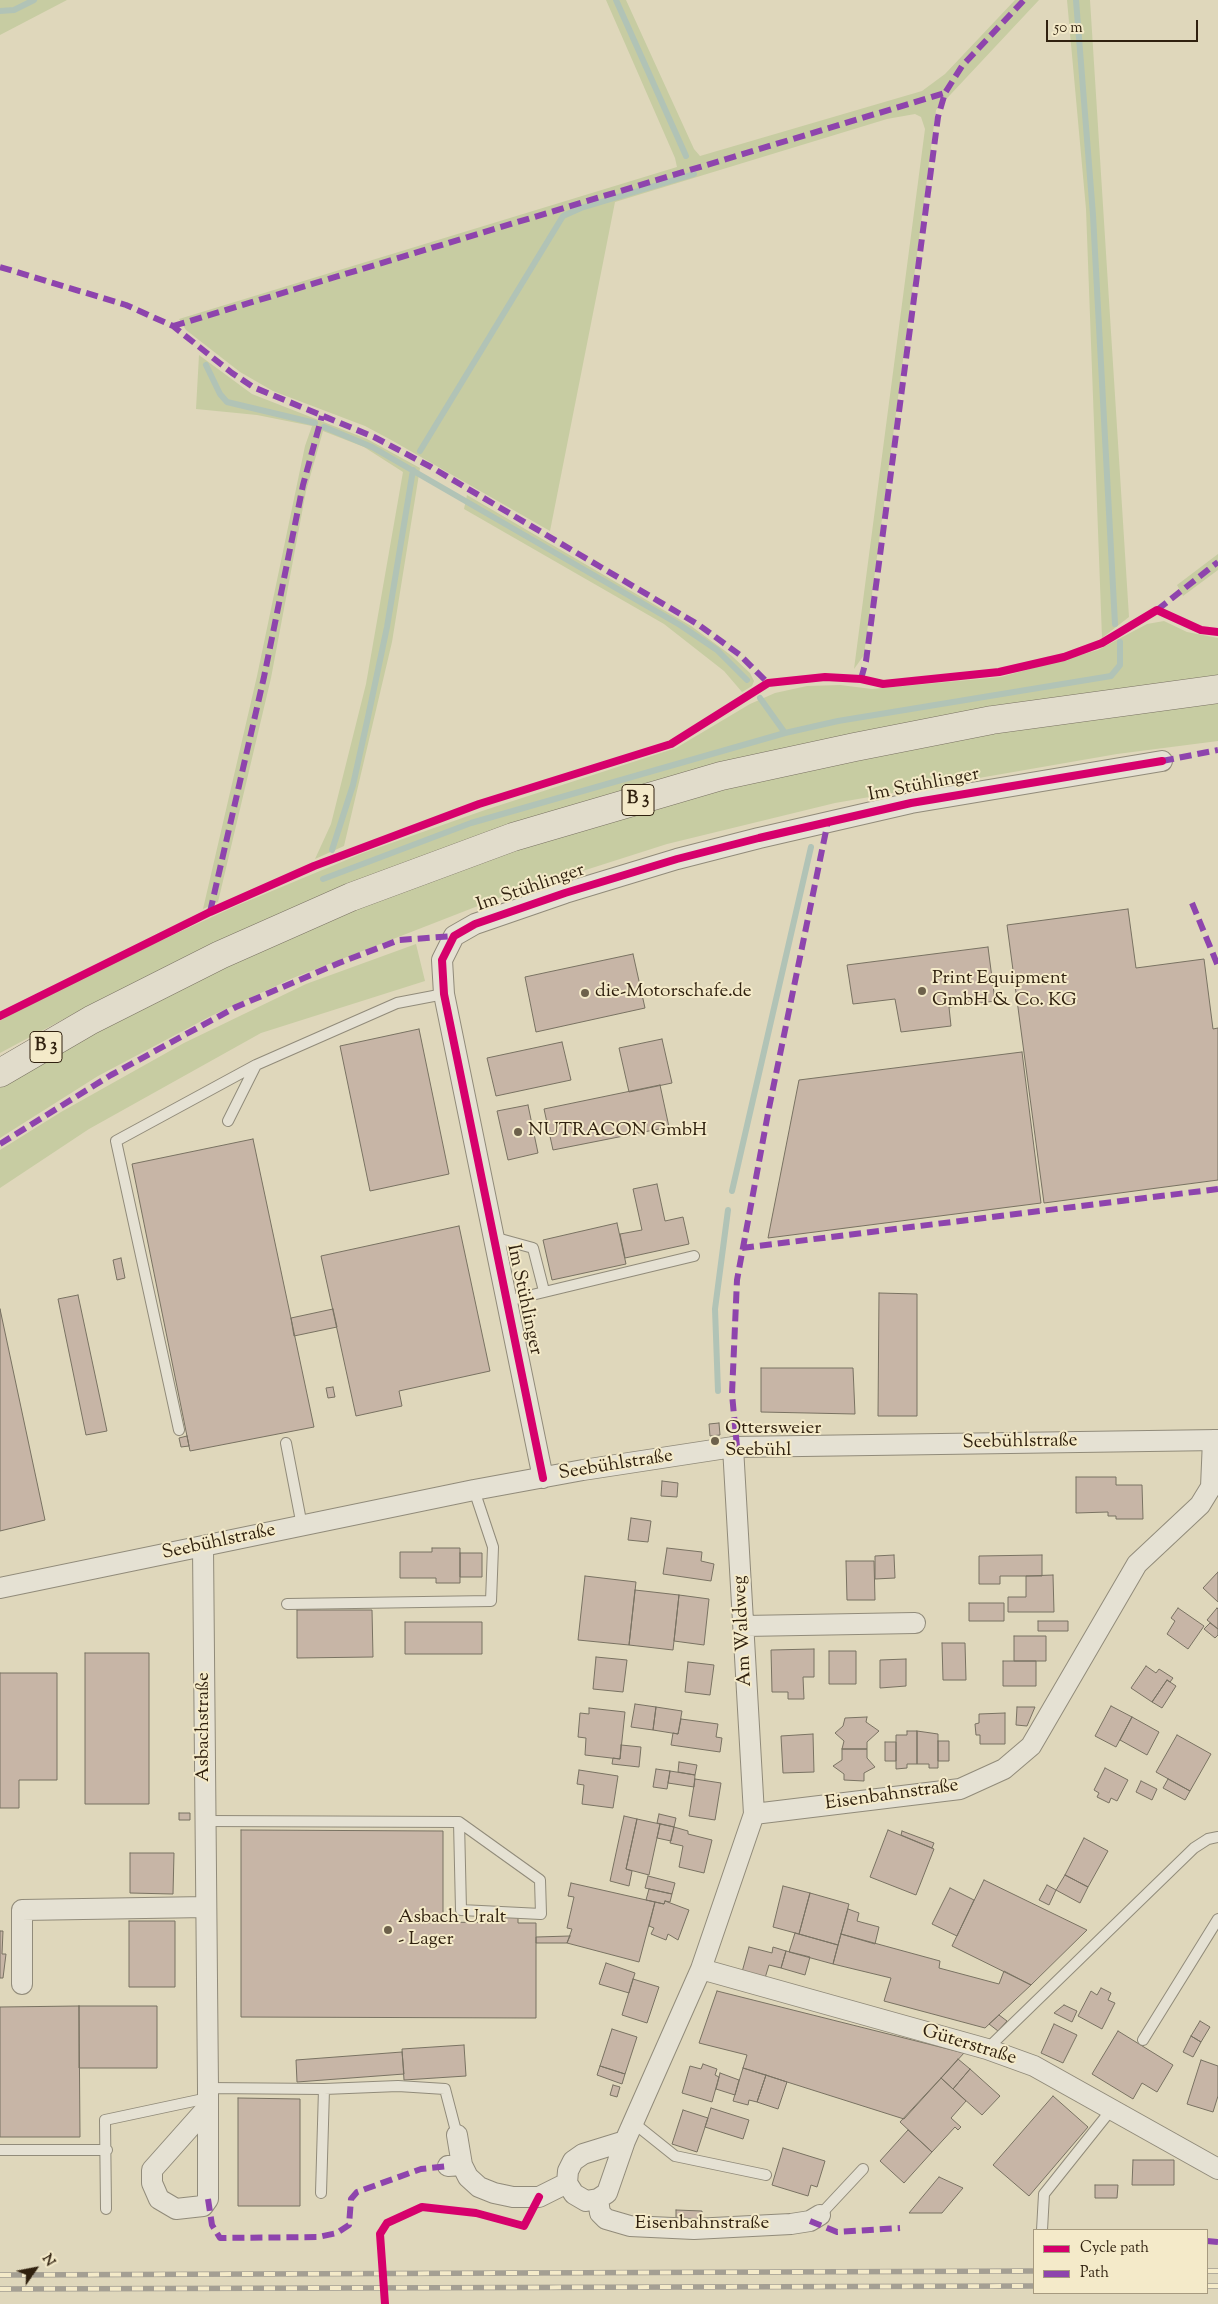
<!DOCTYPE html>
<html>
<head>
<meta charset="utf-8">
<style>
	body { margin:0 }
	#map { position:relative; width:1218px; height:2304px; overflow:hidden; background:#dfd7bb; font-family:"Sorts Mill Goudy",serif }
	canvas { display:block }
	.legend { position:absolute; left:1033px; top:2229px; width:175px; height:65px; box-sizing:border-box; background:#f4eac9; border:1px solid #a69a7f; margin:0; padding:6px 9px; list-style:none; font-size:15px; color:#30210f }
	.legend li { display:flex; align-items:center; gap:10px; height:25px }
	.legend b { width:25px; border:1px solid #a69a7f }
	.north { position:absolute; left:10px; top:2244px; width:50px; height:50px; -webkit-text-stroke:4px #f4eac9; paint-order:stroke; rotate:57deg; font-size:14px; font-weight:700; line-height:20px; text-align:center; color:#30210f }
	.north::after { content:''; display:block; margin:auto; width:18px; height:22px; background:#30210f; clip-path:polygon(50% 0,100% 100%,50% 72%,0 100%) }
	.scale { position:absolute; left:1046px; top:20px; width:152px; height:22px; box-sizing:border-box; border:2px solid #30210f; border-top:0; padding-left:6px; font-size:15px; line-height:18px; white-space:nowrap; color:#30210f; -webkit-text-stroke:4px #f4eac9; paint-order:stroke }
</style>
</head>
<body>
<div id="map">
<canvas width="1218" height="2304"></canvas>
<ul class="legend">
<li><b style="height:6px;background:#d6006c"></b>Cycle path</li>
<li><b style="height:6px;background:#8e44ad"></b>Path</li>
</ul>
<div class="north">N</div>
<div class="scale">50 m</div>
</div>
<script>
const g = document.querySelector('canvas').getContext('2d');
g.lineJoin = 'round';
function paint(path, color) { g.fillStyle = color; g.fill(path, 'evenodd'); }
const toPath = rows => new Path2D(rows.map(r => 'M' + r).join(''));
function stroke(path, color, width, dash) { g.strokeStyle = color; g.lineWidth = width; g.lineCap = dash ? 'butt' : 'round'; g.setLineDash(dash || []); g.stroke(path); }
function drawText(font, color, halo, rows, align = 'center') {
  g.font = font + ' "Sorts Mill Goudy",serif'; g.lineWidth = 4; g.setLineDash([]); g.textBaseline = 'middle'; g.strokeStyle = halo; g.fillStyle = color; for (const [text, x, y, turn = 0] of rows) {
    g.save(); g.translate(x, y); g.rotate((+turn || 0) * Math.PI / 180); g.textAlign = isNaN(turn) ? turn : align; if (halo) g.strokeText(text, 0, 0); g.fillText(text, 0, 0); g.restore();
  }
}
const green = toPath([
	[0,0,67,0,0,35],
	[606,0,626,0,694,149,700,156,922,91,945,74,1015,0,1039,0,936,110,864,655,854,669,925,129,921,117,915,114,887,119,615,202,550,531,393,441,365,426,273,391,240,372,186,330,179,319,677,167,675,158],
	[1067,0,1090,0,1129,617,1102,638,1086,209],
	[199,355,252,394,367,439,420,468,392,642,344,846,315,859,331,824,366,684,403,472,364,447,323,431,306,491,271,678,218,902,203,909,257,676,305,446,312,426,257,415,196,409],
	[467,495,691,626,732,656,750,673,754,681,752,686,742,692,724,671,664,624,464,509],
	[1218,554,1218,570,1183,596,1177,585],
	[1164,621,1187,632,1218,638,1218,676,1013,705,269,919,107,996,0,1053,0,1021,45,994,236,906,363,853,485,810,676,748,750,704,775,693,807,686,840,685,872,689,1001,677,1098,650,1147,624],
	[1218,700,1218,741,1117,754,835,803,667,844,501,897,293,978,209,1017,98,1076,0,1138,0,1088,98,1030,198,979,314,926,456,870,574,831,710,792,810,768,1056,722],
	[416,944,425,981,261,1033,89,1129,0,1188,0,1150,61,1112,184,1043,306,984]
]);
const stream = toPath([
	[616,0,686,156],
	[1076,0,1093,215,1115,624],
	[0,11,14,10,34,0],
	[206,365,220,394,227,402,315,423],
	[324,427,372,447,680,625,717,650,747,680],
	[420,451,563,216,581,208,694,174],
	[760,698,785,733],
	[332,850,353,785,368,717,387,627,413,470],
	[323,879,471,823,785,733,838,721,1111,676,1120,665,1120,642],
	[732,1191,811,847],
	[718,1391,715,1309,728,1210]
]);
const building = toPath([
	[1128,909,1136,968,1204,959,1213,1029,1218,1028,1218,1180,1044,1203,1007,925,1128,909],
	[988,947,995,1001,949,1007,951,1026,901,1032,895,999,853,1004,847,965,988,947],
	[633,954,645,1008,536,1032,525,977,633,954],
	[419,1029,449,1174,370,1191,340,1046,419,1029],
	[662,1039,672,1083,629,1092,619,1048,662,1039],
	[562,1042,571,1080,496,1096,487,1058,562,1042],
	[1022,1052,1041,1203,768,1238,799,1080,1022,1052],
	[660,1085,669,1127,553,1150,544,1109,660,1085],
	[528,1105,538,1153,508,1160,497,1111,528,1105],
	[253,1139,314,1427,190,1451,132,1164,253,1139],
	[657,1184,665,1221,683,1217,689,1244,625,1258,620,1234,642,1230,633,1189,657,1184],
	[617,1223,626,1264,552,1280,543,1240,617,1223],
	[459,1226,490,1371,399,1391,402,1406,356,1416,321,1256,459,1226],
	[121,1258,125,1278,117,1280,113,1260,121,1258],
	[879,1293,917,1294,917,1416,878,1416,879,1293],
	[78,1295,107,1431,86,1435,58,1299,78,1295],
	[0,1309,45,1520,0,1531,0,1309],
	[333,1309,337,1327,294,1336,291,1318,333,1309],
	[761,1368,853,1368,855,1414,761,1412,761,1368],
	[333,1387,335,1397,328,1398,326,1388,333,1387],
	[719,1423,720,1435,710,1436,709,1424,719,1423],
	[187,1436,189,1446,181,1447,179,1438,187,1436],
	[1076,1477,1116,1477,1116,1485,1142,1485,1143,1519,1116,1519,1116,1516,1108,1516,1108,1512,1076,1513,1076,1477],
	[662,1481,678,1483,677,1497,661,1496,662,1481],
	[631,1518,651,1521,648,1542,628,1540,631,1518],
	[432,1548,460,1548,460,1583,436,1583,436,1578,400,1578,400,1552,432,1552,432,1548],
	[667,1548,702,1552,701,1561,714,1564,711,1581,663,1574,667,1548],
	[460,1553,482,1553,482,1577,460,1577,460,1553],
	[894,1555,895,1578,875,1579,875,1556,894,1555],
	[1042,1555,1042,1576,1000,1576,1000,1584,979,1584,979,1556,1042,1555],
	[846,1561,874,1561,875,1600,847,1600,846,1561],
	[1218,1572,1218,1602,1203,1588,1218,1572],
	[1053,1575,1054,1612,1008,1612,1008,1597,1026,1597,1026,1576,1053,1575],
	[585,1576,636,1582,629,1645,578,1640,585,1576],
	[635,1590,679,1595,673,1650,629,1645,635,1590],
	[679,1595,709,1599,704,1645,674,1641,679,1595],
	[969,1603,1004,1603,1004,1621,969,1621,969,1603],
	[1178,1608,1204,1626,1188,1649,1167,1634,1175,1621,1171,1618,1178,1608],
	[1217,1608,1218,1609,1218,1629,1207,1620,1217,1608],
	[297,1610,372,1610,373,1657,297,1658,297,1610],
	[1038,1621,1068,1621,1068,1631,1038,1631,1038,1621],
	[405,1622,482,1622,482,1654,405,1654,405,1622],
	[1210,1623,1218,1629,1218,1635,1215,1638,1204,1629,1210,1623],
	[1014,1636,1046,1636,1046,1661,1014,1661,1014,1636],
	[942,1643,965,1643,966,1680,943,1680,942,1643],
	[814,1649,814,1677,803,1677,804,1699,788,1699,788,1692,772,1692,771,1650,814,1649],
	[829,1651,856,1651,856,1684,829,1684,829,1651],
	[85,1653,149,1653,149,1804,85,1804,85,1653],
	[596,1657,627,1660,623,1692,593,1689,596,1657],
	[906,1659,906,1686,880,1688,880,1660,906,1659],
	[1003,1661,1036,1661,1036,1686,1003,1686,1003,1661],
	[688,1662,714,1665,710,1695,685,1692,688,1662],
	[1146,1666,1156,1673,1159,1669,1173,1678,1170,1682,1167,1680,1152,1702,1131,1688,1146,1666],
	[0,1673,57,1673,57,1780,19,1780,19,1808,0,1808,0,1673],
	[1167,1680,1176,1686,1162,1708,1152,1702,1167,1680],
	[635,1704,656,1707,653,1730,631,1727,635,1704],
	[1111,1706,1132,1717,1116,1747,1095,1736,1111,1706],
	[656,1707,682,1711,678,1734,653,1730,656,1707],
	[1017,1707,1035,1707,1027,1726,1016,1725,1017,1707],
	[589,1708,625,1712,620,1759,585,1755,586,1738,578,1737,580,1713,589,1714,589,1708],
	[1005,1713,1005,1744,980,1744,980,1735,976,1735,975,1724,979,1723,979,1714,1005,1713],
	[867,1717,866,1722,879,1731,867,1742,867,1749,842,1749,844,1741,835,1733,843,1726,845,1718,867,1717],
	[1132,1717,1159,1732,1147,1755,1120,1740,1132,1717],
	[681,1719,718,1724,716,1737,722,1738,720,1752,671,1745,673,1733,678,1734,681,1719],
	[907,1731,917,1731,917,1764,907,1764,907,1768,896,1769,896,1735,907,1735,907,1731],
	[917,1731,938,1734,938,1768,929,1768,929,1764,917,1764,917,1731],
	[813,1734,814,1772,783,1773,781,1736,813,1734],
	[1177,1735,1211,1754,1190,1791,1156,1772,1177,1735],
	[938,1741,949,1741,949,1761,938,1761,938,1741],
	[885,1742,896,1742,896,1761,885,1761,885,1742],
	[621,1745,641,1747,639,1767,612,1764,613,1758,620,1759,621,1745],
	[842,1749,867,1749,867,1758,875,1767,864,1773,864,1781,844,1780,844,1774,833,1766,842,1760,842,1749],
	[679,1762,697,1765,695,1775,678,1772,679,1762],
	[1105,1768,1128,1780,1117,1801,1111,1798,1109,1803,1097,1797,1099,1793,1094,1790,1105,1768],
	[656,1769,670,1771,667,1789,653,1787,656,1769],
	[579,1770,618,1776,613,1808,582,1804,584,1785,577,1784,579,1770],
	[670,1771,695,1775,694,1787,668,1783,670,1771],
	[695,1779,721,1783,715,1820,689,1816,695,1779],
	[1168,1779,1190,1791,1185,1800,1163,1788,1168,1779],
	[1141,1781,1157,1789,1152,1800,1136,1792,1141,1781],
	[179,1813,190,1813,190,1820,179,1820,179,1813],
	[659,1814,676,1818,674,1827,657,1823,659,1814],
	[624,1816,637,1819,626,1869,632,1871,629,1886,610,1881,624,1816],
	[637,1819,660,1824,649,1875,626,1869,637,1819],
	[660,1824,674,1827,671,1841,657,1838,660,1824],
	[674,1827,688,1831,688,1834,712,1840,704,1873,679,1867,683,1846,670,1843,674,1827],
	[241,1830,443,1831,443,1922,504,1923,504,1916,518,1916,518,1923,536,1923,536,2018,241,2017,241,1830],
	[888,1830,934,1849,916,1895,870,1877,888,1830],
	[902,1831,934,1843,932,1848,901,1835,902,1831],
	[1084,1838,1108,1851,1088,1887,1065,1875,1084,1838],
	[130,1853,174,1853,173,1894,130,1893,130,1853],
	[1065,1875,1088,1887,1080,1903,1056,1890,1065,1875],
	[648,1876,675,1883,672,1894,645,1888,648,1876],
	[984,1880,1087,1930,1031,1985,952,1946,984,1880],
	[571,1883,655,1902,639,1962,567,1943,572,1929,567,1928,574,1897,568,1896,571,1883],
	[1047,1885,1056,1890,1049,1905,1039,1900,1047,1885],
	[783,1886,810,1893,799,1934,773,1927,783,1886],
	[950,1888,974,1900,957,1936,932,1924,950,1888],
	[649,1889,672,1894,670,1902,665,1901,664,1904,646,1900,649,1889],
	[810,1893,849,1904,838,1945,799,1934,810,1893],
	[665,1901,689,1910,678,1940,668,1934,666,1940,651,1934,654,1928,649,1926,655,1902,664,1904,665,1901],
	[848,1909,859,1913,857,1921,879,1927,875,1944,841,1934,848,1909],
	[129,1921,175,1921,175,1987,129,1987,129,1921],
	[0,1931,3,1931,2,1954,6,1954,3,1978,0,1978,0,1931],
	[795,1933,838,1945,833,1964,789,1952,795,1933],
	[841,1934,940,1961,939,1968,999,1984,1004,1971,1031,1985,985,2028,884,2001,891,1978,833,1964,841,1934],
	[570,1936,567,1943,536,1943,536,1937,570,1936],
	[749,1947,772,1953,773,1947,786,1951,781,1968,769,1965,765,1978,742,1972,749,1947],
	[786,1951,810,1957,805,1975,781,1968,786,1951],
	[606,1963,635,1973,629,1993,599,1984,606,1963],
	[633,1979,659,1987,647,2023,622,2015,633,1979],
	[1101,1988,1111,1993,1108,2000,1115,2003,1102,2029,1078,2016,1091,1991,1097,1995,1101,1988],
	[717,1991,964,2053,904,2119,743,2068,747,2055,699,2043,717,1991],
	[1064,2005,1077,2011,1072,2022,1054,2013,1064,2005],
	[79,2006,157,2006,157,2068,79,2068,79,2006],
	[79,2006,80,2137,0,2137,0,2007,79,2006],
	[999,2015,1007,2021,998,2031,989,2024,999,2015],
	[1200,2021,1210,2027,1201,2042,1191,2036,1200,2021],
	[1054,2024,1077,2035,1063,2063,1041,2053,1054,2024],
	[612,2029,637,2037,625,2074,600,2066,612,2029],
	[1118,2031,1173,2065,1157,2092,1142,2083,1133,2099,1092,2074,1118,2031],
	[1191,2036,1201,2042,1193,2057,1183,2052,1191,2036],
	[464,2045,466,2076,404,2080,402,2049,464,2045],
	[402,2052,404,2074,297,2082,296,2060,402,2052],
	[958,2059,970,2069,953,2089,941,2078,958,2059],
	[1201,2060,1218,2066,1218,2096,1213,2112,1187,2104,1201,2060],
	[703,2064,717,2069,715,2075,719,2077,712,2102,682,2093,690,2066,701,2069,703,2064],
	[600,2066,625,2074,622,2084,597,2075,600,2066],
	[743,2068,766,2075,757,2102,749,2100,748,2105,733,2101,743,2068],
	[970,2069,1000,2096,982,2115,953,2089,970,2069],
	[720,2073,739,2080,735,2095,716,2089,720,2073],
	[766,2075,787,2082,778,2109,757,2102,766,2075],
	[941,2078,966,2101,951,2118,961,2127,958,2130,955,2127,932,2152,900,2122,941,2078],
	[613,2085,620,2087,617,2097,610,2095,613,2085],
	[1053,2096,1088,2127,1029,2196,993,2165,1053,2096],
	[238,2098,300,2099,300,2206,238,2206,238,2098],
	[711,2108,749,2120,743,2139,705,2127,711,2108],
	[683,2110,708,2118,697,2152,672,2144,683,2110],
	[908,2130,932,2152,904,2183,880,2161,908,2130],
	[783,2148,825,2161,817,2187,811,2185,808,2196,772,2185,783,2148],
	[1133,2160,1174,2160,1174,2185,1132,2185,1133,2160],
	[939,2177,963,2188,942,2213,909,2213,939,2177],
	[1095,2185,1118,2185,1117,2198,1095,2198,1095,2185],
	[676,2210,702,2211,702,2223,676,2223,676,2210]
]);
const lane = toPath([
	[228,1121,256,1065],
	[493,1237,533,1248,544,1291],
	[507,1301,694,1256],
	[179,1430,116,1141,256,1065,397,1003,444,994],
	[286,1443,302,1526],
	[287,1604,491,1601,493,1547,474,1490],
	[205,1821,459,1822,540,1880,541,1914,461,1910,459,1822],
	[1143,2040,1218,1919],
	[987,2049,1194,1848,1208,1839,1218,1837],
	[208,2088,324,2089,398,2086,445,2089,457,2135],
	[635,2124,675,2156,766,2175],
	[0,2150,107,2150],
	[321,2193,324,2089],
	[106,2209,105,2120,208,2098],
	[820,2215,863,2169],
	[1042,2230,1044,2194,1111,2110]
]);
const street = toPath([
	[543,1478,444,994,442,960,454,936,475,924,565,893,677,859,759,838,911,803,1162,761],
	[203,1547,208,2088,208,2199,203,2206,176,2209,159,2199,152,2183,152,2170,208,2107],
	[0,1588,474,1490,583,1470,733,1447,1218,1440],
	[744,1626,915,1623],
	[754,1814,960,1789,1004,1769,1031,1746,1137,1564,1200,1505,1211,1487,1213,1440],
	[701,1969,987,2049,1034,2066,1218,2169],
	[22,1984,22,1910,206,1907],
	[457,2135,462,2165],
	[625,2141,583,2154,573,2161,568,2171,567,2183,574,2194,586,2201,598,2199,607,2193,625,2141,701,1969,754,1814,733,1447],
	[448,2166,462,2165,468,2177,479,2187,494,2193,513,2197,539,2197,567,2183],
	[598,2199,600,2213,606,2219,630,2226,694,2229,791,2224,810,2221,820,2215]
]);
const primary = toPath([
	[0,1073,91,1020,220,955,351,897,513,837,721,776,855,747,992,720,1218,689]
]);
const rail = toPath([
	[1207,2271,1218,2271],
	[0,2275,1034,2271],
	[1207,2286,1218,2286],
	[0,2289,1034,2286]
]);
const quiet = toPath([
	[0,267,126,305,173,326,232,373,253,387,374,437,431,467,699,625,740,655,768,683],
	[173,326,945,93],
	[1157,610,1218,562],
	[861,679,866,661,938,117,945,93,962,66,1024,0],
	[1162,761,1218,750],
	[1192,903,1218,966],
	[210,912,264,677,303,485,322,416],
	[0,1144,111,1075,236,1007,339,963,399,940,454,936],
	[742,1248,1218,1189],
	[737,1447,732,1394,737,1280,769,1108,828,821],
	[208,2199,212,2225,220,2238,318,2237,337,2233,349,2225,351,2199,357,2192,421,2169,448,2166],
	[810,2221,837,2232,900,2228],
	[1207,2241,1218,2242]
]);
const cycleway = toPath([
	[0,1016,210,912,314,866,479,804,671,744,768,683,825,677,861,679,883,684,999,672,1064,657,1102,643,1157,610,1201,630,1218,632],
	[543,1478,444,994,442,960,454,936,475,924,565,893,677,859,759,838,911,803,1162,761],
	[385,2304,380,2234,387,2223,422,2207,476,2213,524,2226,539,2197]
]);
const markers = [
	[922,991,5,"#6d614b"],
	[585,993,5,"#6d614b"],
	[518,1132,5,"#6d614b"],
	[715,1441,5,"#6d614b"],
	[388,1930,5,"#6d614b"]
];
const shields = [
	[638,800,32],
	[46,1047,32]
];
const shieldNames = [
	["B 3",638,800],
	["B 3",46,1047]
];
const streetNames = [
	["Im Stühlinger",924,786,-11],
	["Im Stühlinger",531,889,-19],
	["Im Stühlinger",523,1300,78],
	["Seebühlstraße",1020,1443,-1],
	["Seebühlstraße",616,1466,-9],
	["Seebühlstraße",219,1543,-12],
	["Am Waldweg",744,1631,-93],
	["Asbachstraße",205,1727,-90],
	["Eisenbahnstraße",892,1796,-8],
	["Güterstraße",969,2046,17],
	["Eisenbahnstraße",702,2225]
];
const poiNames = [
	["Print Equipment",932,980],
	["GmbH & Co. KG",932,1002],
	["die-Motorschafe.de",595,993],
	["NUTRACON GmbH",528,1132],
	["Ottersweier",725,1430],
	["Seebühl",725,1452],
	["Asbach Uralt",398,1919],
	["- Lager",398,1941]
];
paint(green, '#c7cca2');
stroke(stream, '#b1c3b6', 6);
paint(building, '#c7b5a6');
stroke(building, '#797262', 1);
stroke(lane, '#918b7a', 12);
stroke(street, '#918b7a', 22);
stroke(primary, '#797262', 29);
stroke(lane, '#e5e1d3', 10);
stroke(street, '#e5e1d3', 20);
stroke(primary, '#e1dccb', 28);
stroke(rail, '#a49f93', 5.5);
stroke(rail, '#f4eac9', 4, [11]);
stroke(quiet, '#8e44ad', 6, [12, 6]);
stroke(cycleway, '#d6006c', 8);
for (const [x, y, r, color] of markers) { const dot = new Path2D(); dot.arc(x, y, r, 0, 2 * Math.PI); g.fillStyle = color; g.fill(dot); stroke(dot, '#f4eac9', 2); }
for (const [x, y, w] of shields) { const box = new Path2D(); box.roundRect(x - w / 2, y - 15.5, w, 31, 4); g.fillStyle = '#f4eac9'; g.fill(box); stroke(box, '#30210f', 1); }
drawText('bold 18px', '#30210f', null, shieldNames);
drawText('19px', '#30210f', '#f4eac9', streetNames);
drawText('19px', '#30210f', '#f4eac9', poiNames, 'left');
</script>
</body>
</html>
